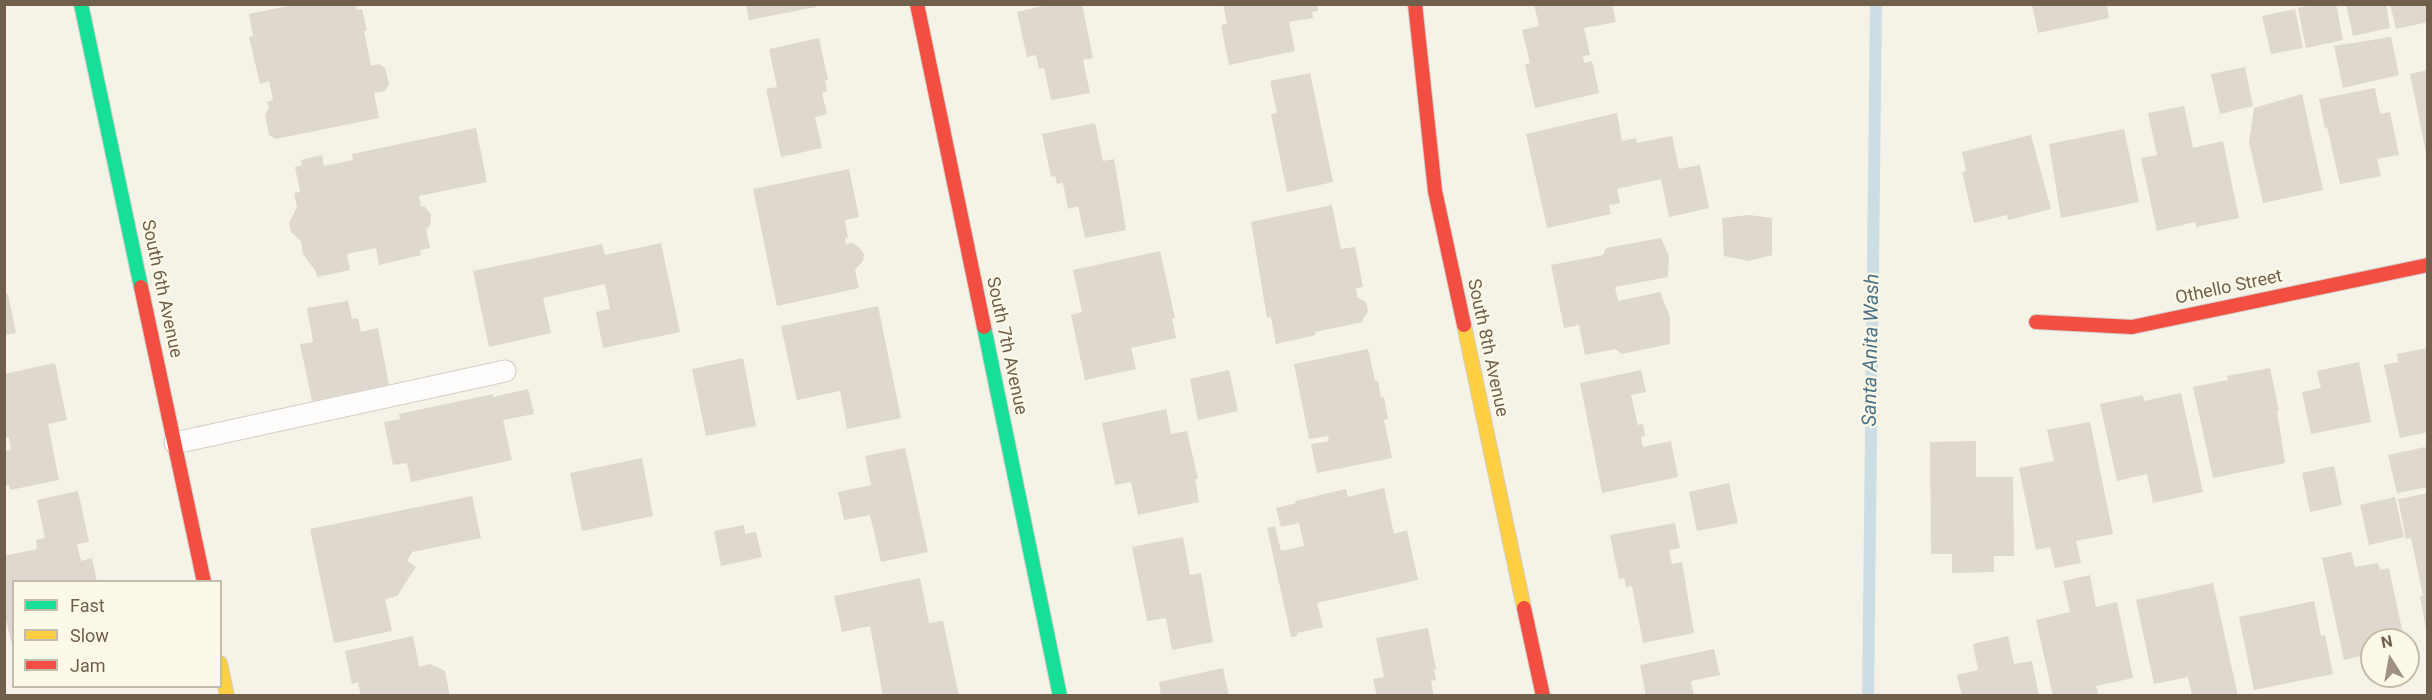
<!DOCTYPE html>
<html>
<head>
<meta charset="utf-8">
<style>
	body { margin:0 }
	#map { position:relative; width:2432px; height:700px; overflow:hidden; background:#f5f2e8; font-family:Roboto,sans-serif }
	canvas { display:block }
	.frame { position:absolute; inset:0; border:6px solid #705f4b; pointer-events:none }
	.legend { position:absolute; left:12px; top:580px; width:210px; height:108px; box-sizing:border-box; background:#fdf9e9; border:2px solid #c5bbaa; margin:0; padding:8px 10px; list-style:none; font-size:18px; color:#705f4b }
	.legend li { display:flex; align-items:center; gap:12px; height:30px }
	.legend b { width:30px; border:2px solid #c5bbaa }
	.north { position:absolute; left:2360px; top:628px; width:60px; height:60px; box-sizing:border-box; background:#fdf9e9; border:2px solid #c5bbaa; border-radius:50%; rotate:349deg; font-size:16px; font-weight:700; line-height:24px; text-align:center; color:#705f4b }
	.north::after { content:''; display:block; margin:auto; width:21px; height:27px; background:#9f9282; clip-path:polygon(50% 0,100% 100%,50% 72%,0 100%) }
</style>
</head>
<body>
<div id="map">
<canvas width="2432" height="700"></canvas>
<div class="frame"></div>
<ul class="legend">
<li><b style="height:8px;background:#16e098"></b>Fast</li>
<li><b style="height:8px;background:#ffcf43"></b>Slow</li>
<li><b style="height:8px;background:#f24e42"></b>Jam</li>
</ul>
<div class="north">N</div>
</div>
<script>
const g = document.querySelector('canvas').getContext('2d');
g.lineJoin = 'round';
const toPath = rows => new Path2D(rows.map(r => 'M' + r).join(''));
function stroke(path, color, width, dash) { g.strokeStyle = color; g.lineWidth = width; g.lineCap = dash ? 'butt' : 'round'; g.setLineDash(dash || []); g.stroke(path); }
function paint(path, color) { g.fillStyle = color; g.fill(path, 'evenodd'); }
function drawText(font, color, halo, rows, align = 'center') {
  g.font = font + ' Roboto,sans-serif'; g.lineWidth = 4.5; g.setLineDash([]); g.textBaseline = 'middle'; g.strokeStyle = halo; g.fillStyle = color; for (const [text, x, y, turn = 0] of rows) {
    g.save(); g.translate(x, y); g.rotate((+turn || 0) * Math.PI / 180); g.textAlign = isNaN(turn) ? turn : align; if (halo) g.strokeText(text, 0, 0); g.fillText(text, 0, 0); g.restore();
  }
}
const stream = toPath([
	[1868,696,1876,4]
]);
const building = toPath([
	[298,4,356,4,357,10,362,9,367,31,364,31,371,66,379,64,385,68,389,84,385,91,374,93,379,118,276,139,269,135,265,114,269,108,267,102,273,100,269,81,260,84,249,37,253,36,249,14],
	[746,4,815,4,816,7,749,20],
	[1052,4,1082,4,1093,58,1083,60,1090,93,1051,100,1044,68,1039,69,1036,55,1027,57,1017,12],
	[1223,4,1317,4,1318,11,1312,12,1313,18,1289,22,1295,51,1229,65,1221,25,1227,24],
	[1534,4,1612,4,1616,22,1584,28,1590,55,1583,56,1584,63,1592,61,1599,93,1535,108,1525,65,1530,63,1522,30,1539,26],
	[2316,4,2336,4,2343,40,2306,48,2298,8],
	[2346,4,2386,4,2390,28,2353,36],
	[2390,4,2428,4,2428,22,2396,29],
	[2032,5,2107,5,2109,18,2038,33],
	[2295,9,2303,48,2271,54,2262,16],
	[2391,37,2399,75,2343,88,2334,46],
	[819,38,828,80,825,80,827,91,822,93,827,114,815,117,822,148,781,157,766,89,777,87,769,49],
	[2245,67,2253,106,2220,114,2211,74],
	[2428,70,2428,153,2426,153,2410,74],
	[1310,73,1333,182,1287,192,1271,114,1277,113,1270,81],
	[2375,88,2380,114,2390,112,2399,155,2377,159,2381,176,2340,184,2327,127,2325,128,2319,99],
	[2302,94,2323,190,2263,203,2249,142,2254,108],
	[2184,106,2193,148,2223,141,2239,218,2196,227,2195,222,2157,231,2141,158,2157,155,2148,113],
	[1617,113,1622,141,1636,138,1637,143,1672,136,1679,169,1700,165,1709,208,1669,217,1661,179,1617,189,1620,203,1609,205,1611,214,1547,228,1526,134],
	[1095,123,1103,161,1114,159,1126,230,1085,238,1078,206,1068,209,1063,183,1057,184,1055,176,1051,177,1042,134],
	[476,128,487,182,419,196,421,207,424,206,431,214,430,226,426,229,430,248,420,250,421,255,379,265,376,248,347,254,350,270,317,277,316,272,303,254,301,241,291,232,289,223,297,207,294,193,300,192,295,167,302,165,301,160,322,155,324,166,353,160,352,154],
	[2124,129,2139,202,2061,218,2049,144],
	[2031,135,2051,209,2008,220,2007,215,1974,223,1962,172,1966,171,1962,152],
	[849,169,859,217,845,220,848,238,845,238,846,244,852,243,859,247,864,254,863,261,855,270,859,288,777,306,753,189],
	[1332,205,1341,249,1355,247,1363,287,1356,288,1357,297,1366,302,1368,312,1363,318,1363,322,1315,332,1316,335,1276,344,1271,317,1267,318,1251,222],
	[1749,215,1772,218,1772,255,1749,261,1724,256,1722,218],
	[1661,238,1669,256,1668,277,1615,287,1618,301,1660,292,1670,317,1670,344,1622,354,1615,349,1585,355,1579,325,1564,328,1551,265,1603,255,1606,248],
	[661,243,680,332,603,348,596,312,610,309,605,284,543,298,551,333,489,347,473,271,602,244,605,255],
	[1160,251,1175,318,1172,319,1176,338,1131,348,1136,369,1085,380,1071,315,1082,312,1073,270],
	[8,294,16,333,4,335,4,295],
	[348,301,352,319,358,318,361,332,378,328,389,385,312,401,300,344,313,342,307,308],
	[878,306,901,418,847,429,840,391,797,400,781,326],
	[2428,348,2428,432,2400,438,2384,365,2398,362,2397,354],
	[1368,349,1375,381,1378,381,1381,398,1384,397,1388,419,1384,420,1392,458,1317,473,1311,444,1329,441,1328,436,1309,439,1294,364],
	[743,358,756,426,706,436,692,369],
	[2359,362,2371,422,2311,434,2302,392,2321,388,2317,371],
	[55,363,67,420,48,424,59,480,10,490,9,485,4,485,4,451,11,450,9,437,4,438,4,374],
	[2270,368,2279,411,2277,411,2285,463,2213,478,2193,387,2228,380,2227,376],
	[1229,370,1238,411,1198,420,1190,379],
	[1641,370,1646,392,1631,395,1638,425,1643,424,1645,436,1641,437,1643,447,1671,441,1678,477,1602,493,1580,383],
	[528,389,534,414,503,420,512,460,411,482,407,463,393,465,384,422,400,419,399,414,493,394,493,397],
	[2181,393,2203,492,2153,503,2147,474,2117,481,2100,404,2143,395,2144,401],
	[1166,409,1171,434,1187,431,1198,479,1195,479,1199,502,1138,515,1131,482,1115,485,1102,423],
	[2090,422,2113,534,2076,541,2081,563,2055,568,2050,547,2036,550,2019,468,2054,461,2047,430],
	[1976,441,1976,477,2013,477,2014,556,1994,556,1994,572,1952,573,1952,554,1931,554,1930,442],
	[2425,447,2428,459,2428,487,2397,493,2388,455],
	[905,448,928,552,881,562,870,515,844,520,838,492,871,485,865,456],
	[642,458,653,516,582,531,570,473],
	[2334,466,2342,505,2310,512,2302,473],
	[1729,483,1738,523,1697,531,1689,492],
	[1384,488,1394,534,1407,530,1418,580,1317,603,1323,627,1297,633,1297,636,1291,637,1267,528,1275,526,1281,551,1304,546,1299,523,1281,527,1276,508,1296,503,1295,501,1346,489,1348,497],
	[78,491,89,542,77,544,81,561,92,558,97,582,14,582,13,649,4,612,4,556,37,549,36,540,45,538,37,500],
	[2428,493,2428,629,2426,629,2420,596,2423,596,2411,538,2406,539,2398,499],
	[472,496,481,538,412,552,407,561,416,567,397,596,385,599,392,631,334,643,310,529],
	[2395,497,2404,537,2369,545,2360,505],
	[1675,523,1680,548,1669,550,1672,564,1682,562,1694,633,1643,643,1632,586,1626,587,1624,578,1619,579,1610,535],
	[744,525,745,534,756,532,762,557,721,566,714,531],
	[1183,537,1190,575,1201,573,1213,642,1172,650,1166,618,1147,621,1132,547],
	[2351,552,2355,567,2378,563,2380,570,2389,568,2402,630,2383,634,2384,640,2372,640,2372,653,2344,660,2322,558],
	[2090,575,2096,607,2117,602,2133,678,2096,686,2099,696,2053,696,2036,620,2070,612,2063,581],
	[920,578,929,623,943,621,959,696,883,696,870,626,842,632,834,596],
	[2213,583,2238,696,2192,696,2188,677,2154,684,2136,600],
	[2314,601,2321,636,2325,635,2333,674,2254,690,2239,617],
	[1428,628,1436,669,1434,670,1436,680,1431,681,1434,696,1377,696,1373,679,1384,677,1376,638],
	[413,636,419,667,430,664,445,671,450,696,361,696,358,682,352,684,345,651],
	[2008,636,2014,664,2032,661,2039,696,1962,696,1957,675,1978,670,1973,644],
	[1714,649,1720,675,1691,681,1694,696,1646,696,1640,665],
	[1223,668,1229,696,1161,696,1159,682]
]);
const lane = toPath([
	[175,443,505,371]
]);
const fast = toPath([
	[81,4,141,287],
	[984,327,1060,696]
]);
const slow = toPath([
	[1464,325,1524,608],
	[220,663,227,696]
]);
const jam = toPath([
	[917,4,984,327],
	[1415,4,1435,191,1464,325],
	[141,287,204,582],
	[2036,322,2132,327,2428,265],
	[1524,608,1543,696]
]);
const streetNames = [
	["Othello Street",2229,288,-12],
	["South 6th Avenue",161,289,78],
	["South 7th Avenue",1006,346,78],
	["South 8th Avenue",1487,348,78]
];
const waterNames = [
	["Santa Anita Wash",1872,350,-89]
];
stroke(stream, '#ccdee4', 12);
paint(building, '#ded8ce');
stroke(lane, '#d4cfc7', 23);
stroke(fast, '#d4cfc7', 16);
stroke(slow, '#d4cfc7', 16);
stroke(jam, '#d4cfc7', 16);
stroke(lane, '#fefdfc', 21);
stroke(fast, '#16e098', 14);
stroke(slow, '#ffcf43', 14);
stroke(jam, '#f24e42', 14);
drawText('18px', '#705f4b', '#fdf9e9', streetNames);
drawText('italic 20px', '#4b7388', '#fdf9e9', waterNames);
</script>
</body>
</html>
